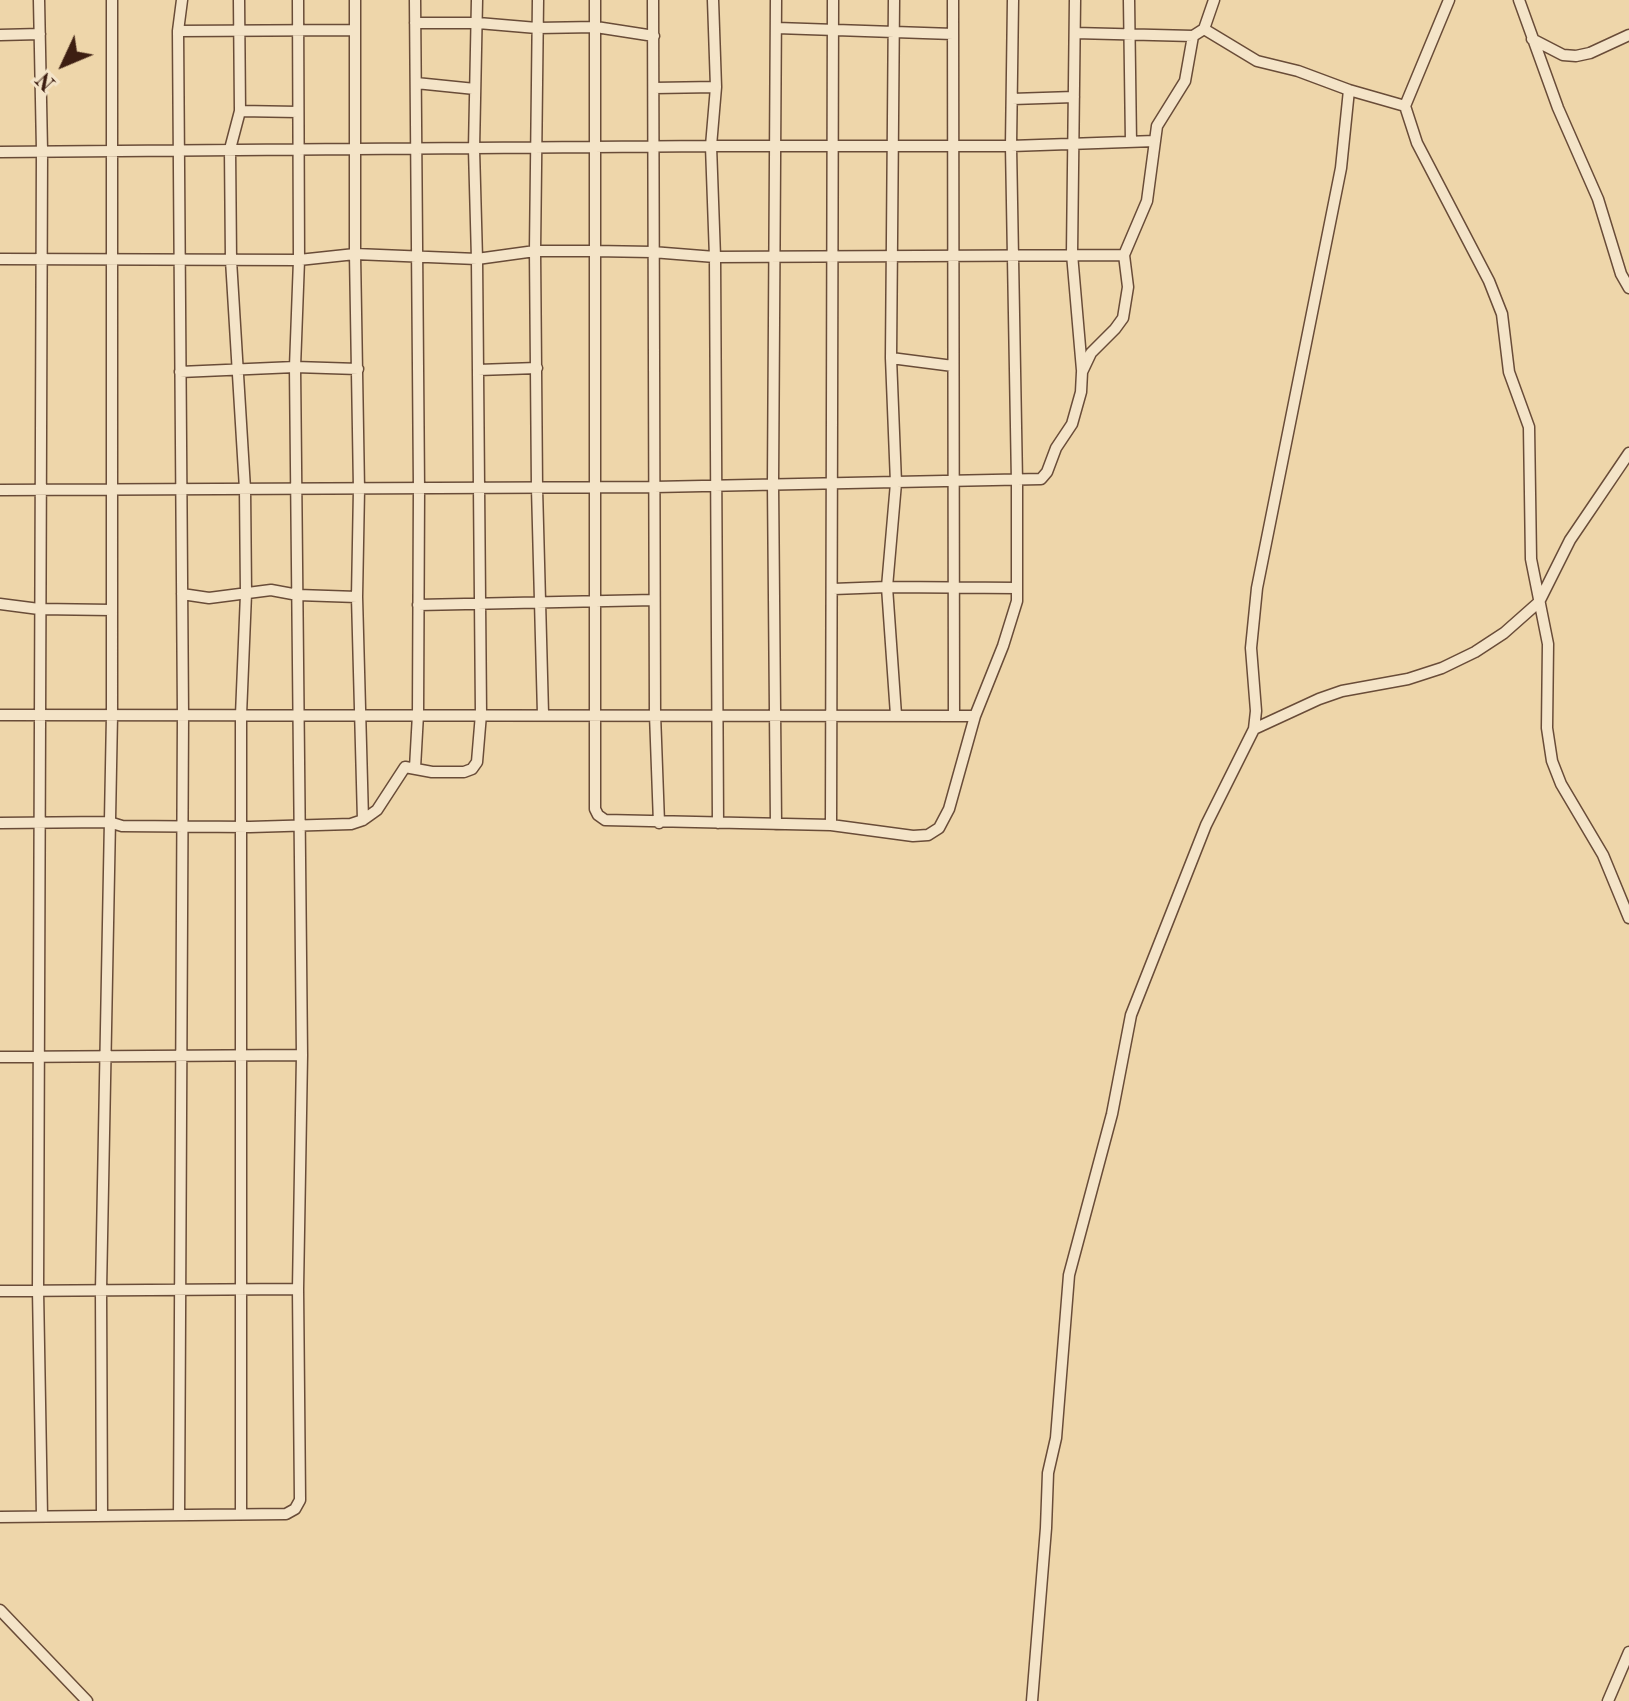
<!DOCTYPE html>
<html>
<head>
<meta charset="utf-8">
<style>
	body { margin:0 }
	#map { position:relative; width:1629px; height:1701px; overflow:hidden; background:#eed6aa; font-family:"Old Standard TT",serif }
	canvas { display:block }
	.north { position:absolute; left:24px; top:24px; width:80px; height:80px; -webkit-text-stroke:6px #f4e4c8; paint-order:stroke; rotate:226deg; font-size:22px; font-weight:700; line-height:32px; text-align:center; color:#3d1e12 }
	.north::after { content:''; display:block; margin:auto; width:28px; height:36px; background:#3d1e12; clip-path:polygon(50% 0,100% 100%,50% 72%,0 100%) }
</style>
</head>
<body>
<div id="map">
<canvas width="1629" height="1701"></canvas>
<div class="north">N</div>
</div>
<script>
const g = document.querySelector('canvas').getContext('2d');
g.lineJoin = 'round';
const toPath = rows => new Path2D(rows.map(r => 'M' + r).join(''));
function stroke(path, color, width, dash) { g.strokeStyle = color; g.lineWidth = width; g.lineCap = dash ? 'butt' : 'round'; g.setLineDash(dash || []); g.stroke(path); }
const minor = toPath([
	[39,0,42,150,38,1290,42,1516],
	[239,0,240,111,230,149,231,260,245,489,246,594,241,715,241,1514],
	[355,0,355,254,359,489,357,597,363,820],
	[538,0,535,251,537,488,543,714],
	[595,0,595,809,598,815,605,820,831,825,913,836,928,835,939,828,949,809,975,716,1003,646,1017,601,1017,482,1011,146,1013,0],
	[653,0,655,714,659,823],
	[713,0,716,87,711,146,715,257,718,823],
	[894,0,891,358,896,483,887,587,896,715],
	[953,0,954,714],
	[1075,0,1072,254,1082,370],
	[1129,0,1131,142],
	[1449,0,1405,106,1417,143,1489,281,1502,314,1509,372,1529,427,1531,559,1548,644,1547,728,1552,761,1561,784,1603,855,1629,918],
	[1519,0,1558,108,1598,199,1621,274,1629,288],
	[415,23,478,23,537,28,596,27,654,36],
	[777,28,953,34],
	[1204,29,1257,61,1298,71,1349,90,1405,106],
	[178,31,355,30],
	[1075,33,1193,36],
	[0,35,40,34],
	[1532,39,1563,55,1576,56,1590,53,1629,35],
	[416,83,475,89],
	[654,88,716,87],
	[1012,99,1074,97],
	[240,111,298,112],
	[0,152,711,146,1011,146,1155,141],
	[0,259,299,260,355,254,477,259,535,251,594,251,652,252,715,257,1124,255],
	[891,358,953,366],
	[478,370,537,368],
	[180,372,295,367,358,369],
	[0,490,654,487,1041,479,1047,472,1056,448,1072,424,1081,392,1082,372,1091,353,1115,329,1123,318,1128,287,1124,255,1147,201,1157,126,1185,81,1193,36,1204,29,1214,0],
	[833,589,887,587,1017,588],
	[182,594,209,598,271,590,298,595,357,597],
	[0,604,39,609,112,610],
	[418,605,654,600],
	[0,715,975,716],
	[1254,729,1319,699,1342,691,1408,679,1442,668,1475,652,1504,633,1539,602,1570,540,1629,453],
	[415,768,418,714,419,488,415,0],
	[0,823,109,822,122,826,250,827,351,824,363,820,377,810,405,767,432,772,464,772,472,769,477,762,481,714,477,259,474,149,477,0],
	[776,824,773,484,776,0],
	[831,825,833,0],
	[0,1057,302,1055],
	[0,1291,298,1289],
	[179,1515,183,715,178,31,182,0],
	[102,1516,101,1290,112,715,112,0],
	[0,1517,286,1514,295,1509,300,1500,298,1289,302,1055,295,367,299,260,298,0],
	[0,1610,87,1701],
	[1032,1701,1046,1528,1048,1473,1056,1438,1069,1275,1112,1114,1131,1015,1206,825,1254,729,1256,711,1251,648,1257,588,1341,168,1349,90],
	[1608,1701,1629,1652]
]);
stroke(minor, '#694c38', 13);
stroke(minor, '#f4e4c8', 10);
</script>
</body>
</html>
